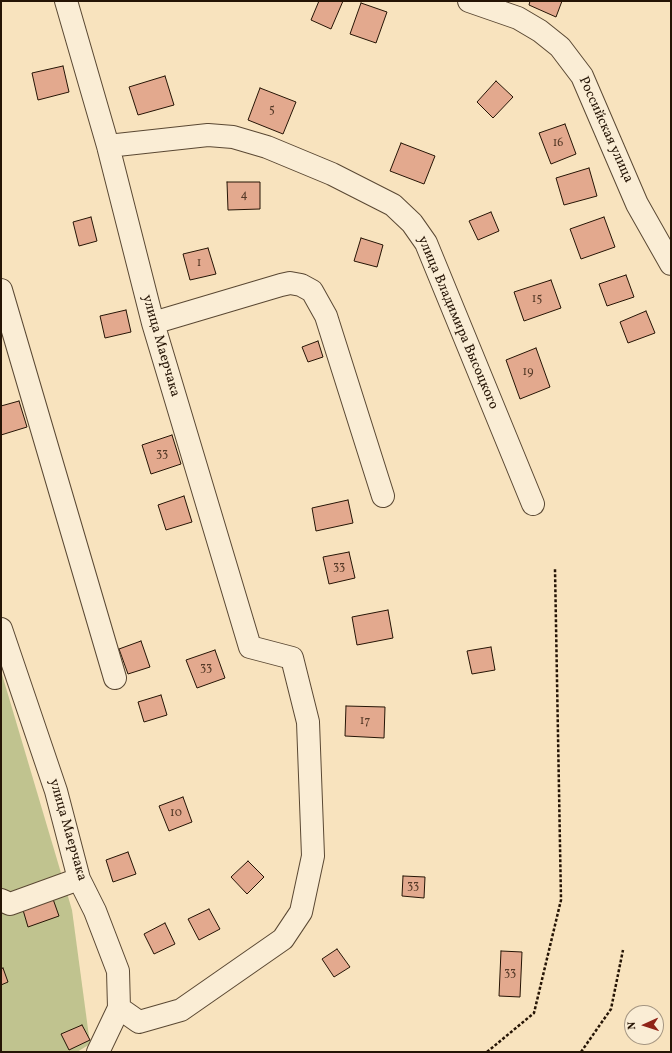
<!DOCTYPE html>
<html>
<head>
<meta charset="utf-8">
<style>
	body { margin:0 }
	#map { position:relative; width:672px; height:1053px; overflow:hidden; background:#f8e3be; font-family:Vollkorn,serif }
	canvas { display:block }
	.frame { position:absolute; inset:0; border:2px solid #251405; pointer-events:none }
	.north { position:absolute; left:624px; top:1005px; width:40px; height:40px; box-sizing:border-box; background:#faedd5; border:1px solid #a59682; border-radius:50%; rotate:267deg; font-size:11px; font-weight:700; line-height:16px; text-align:center; color:#251405 }
	.north::after { content:''; display:block; margin:auto; width:14px; height:18px; background:#8f2418; clip-path:polygon(50% 0,100% 100%,50% 72%,0 100%) }
</style>
</head>
<body>
<div id="map">
<canvas width="672" height="1053"></canvas>
<div class="frame"></div>
<div class="north">N</div>
</div>
<script>
const g = document.querySelector('canvas').getContext('2d');
g.lineJoin = 'round';
function paint(path, color) { g.fillStyle = color; g.fill(path, 'evenodd'); }
const toPath = rows => new Path2D(rows.map(r => 'M' + r).join(''));
function stroke(path, color, width, dash) { g.strokeStyle = color; g.lineWidth = width; g.lineCap = dash ? 'butt' : 'round'; g.setLineDash(dash || []); g.stroke(path); }
function drawText(font, color, halo, rows, align = 'center') {
  g.font = font + ' Vollkorn,serif'; g.lineWidth = 3.5; g.setLineDash([]); g.textBaseline = 'middle'; g.strokeStyle = halo; g.fillStyle = color; for (const [text, x, y, turn = 0] of rows) {
    g.save(); g.translate(x, y); g.rotate((+turn || 0) * Math.PI / 180); g.textAlign = isNaN(turn) ? turn : align; if (halo) g.strokeText(text, 0, 0); g.fillText(text, 0, 0); g.restore();
  }
}
const green = toPath([
	[1,671,72,910,90,1044,77,1052,1,1052]
]);
const building = toPath([
	[319,1,343,1,331,29,311,20,319,1],
	[530,1,562,1,556,17,529,5,530,1],
	[361,3,387,12,376,43,350,34,361,3],
	[63,66,69,92,38,100,32,73,63,66],
	[165,76,174,105,138,115,129,87,165,76],
	[496,81,513,97,493,118,477,102,496,81],
	[260,88,296,102,283,134,248,120,260,88],
	[565,124,576,154,551,164,539,133,565,124],
	[401,143,435,156,424,184,390,171,401,143],
	[589,168,597,196,564,205,556,178,589,168],
	[227,182,260,182,260,209,228,210,227,182],
	[491,212,499,231,478,240,469,221,491,212],
	[91,217,97,241,79,246,73,222,91,217],
	[604,217,615,247,581,259,570,229,604,217],
	[361,238,383,245,377,267,354,261,361,238],
	[208,248,216,274,190,280,183,254,208,248],
	[626,275,634,297,607,306,599,284,626,275],
	[551,280,561,308,524,321,514,292,551,280],
	[126,310,131,332,105,338,100,316,126,310],
	[646,311,655,333,628,343,620,322,646,311],
	[318,341,323,357,308,362,302,347,318,341],
	[536,348,550,387,520,399,506,360,536,348],
	[19,401,27,427,1,435,1,406,19,401],
	[172,435,181,464,151,474,142,445,172,435],
	[184,496,192,522,166,530,158,505,184,496],
	[348,500,353,523,316,531,312,508,348,500],
	[349,552,355,578,329,584,323,557,349,552],
	[388,610,393,638,357,645,352,617,388,610],
	[141,641,150,667,128,674,119,649,141,641],
	[491,647,495,670,472,674,467,651,491,647],
	[215,650,225,678,197,688,186,660,215,650],
	[161,695,167,715,144,722,138,702,161,695],
	[346,706,385,707,384,738,345,736,346,706],
	[183,797,192,822,169,831,159,806,183,797],
	[128,852,136,874,113,882,106,860,128,852],
	[248,861,264,877,247,894,231,877,248,861],
	[403,876,425,877,424,898,402,896,403,876],
	[53,899,59,916,28,927,23,910,53,899],
	[209,909,220,929,199,940,188,919,209,909],
	[165,923,175,944,154,954,144,934,165,923],
	[337,949,350,967,334,977,322,959,337,949],
	[501,951,522,952,520,997,499,996,501,951],
	[3,968,8,982,1,985,1,969,3,968],
	[82,1025,90,1040,69,1050,61,1034,82,1025]
]);
const path = toPath([
	[487,1052,534,1013,561,900,555,569],
	[581,1052,611,1009,623,950]
]);
const minor = toPath([
	[66,1,108,146,153,323,250,647,292,658,308,722,313,856,301,912,283,939,181,1010,139,1022,119,1008],
	[469,1,518,18,540,31,560,47,582,76,637,204,671,264],
	[108,146,208,135,233,137,267,147,332,174,393,205,412,223,426,243,533,504],
	[1,290,115,678],
	[153,323,281,285,290,283,301,285,312,291,326,316,383,496],
	[1,629,56,791,79,879,95,911,118,971,119,1008,98,1052],
	[1,900,10,904,79,879]
]);
const numberNames = [
	["5",272,111],
	["16",558,144],
	["4",244,196],
	["1",199,264],
	["15",537,300],
	["19",528,373],
	["33",162,455],
	["33",339,568],
	["33",206,669],
	["17",365,722],
	["10",176,814],
	["33",413,887],
	["33",510,974]
];
const streetNames = [
	["Российская улица",605,130,66],
	["улица Владимира Высоцкого",457,323,67],
	["улица Маерчака",160,346,74],
	["улица Маерчака",67,830,74]
];
paint(green, '#c0c38f');
paint(building, '#e3a98e');
stroke(building, '#251405', 1);
stroke(minor, '#5a4833', 24);
stroke(path, '#251405', 2.5, [3, 2]);
stroke(minor, '#faedd5', 22);
drawText('12px', '#543927', null, numberNames);
drawText('14px', '#251405', '#faedd5', streetNames);
</script>
</body>
</html>
